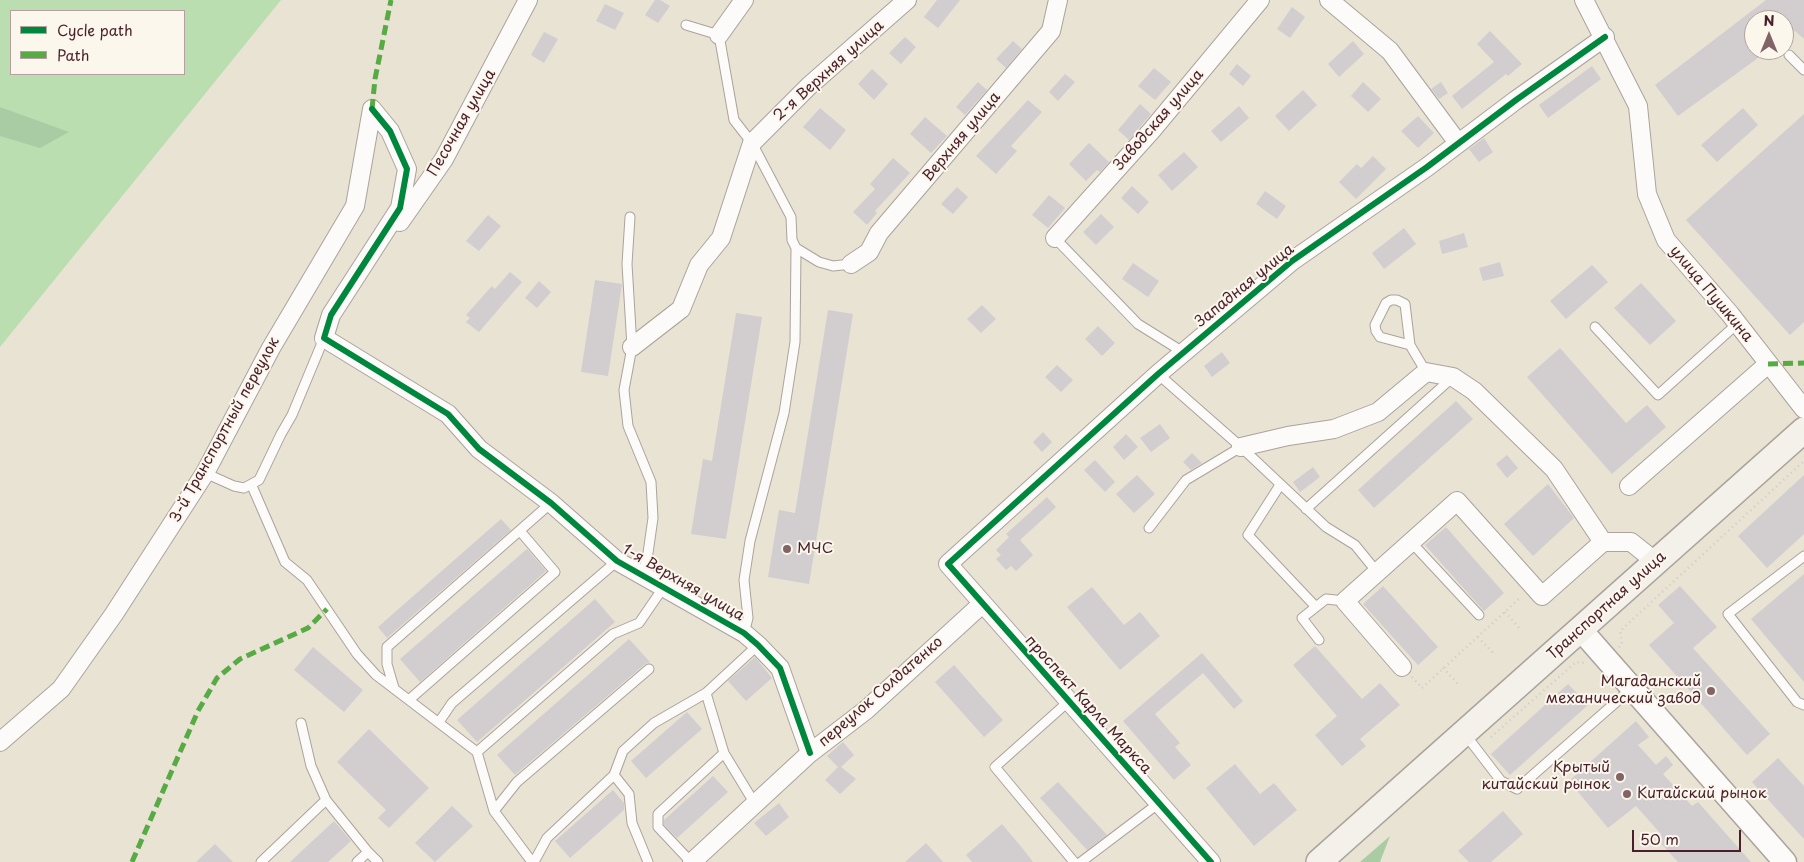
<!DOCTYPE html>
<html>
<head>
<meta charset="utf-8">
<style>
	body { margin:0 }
	#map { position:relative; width:1804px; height:862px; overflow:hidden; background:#e9e3d4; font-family:"Playpen Sans",sans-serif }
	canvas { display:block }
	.legend { position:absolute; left:10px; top:10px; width:175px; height:65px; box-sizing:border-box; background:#fbf7ec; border:1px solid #b4a19f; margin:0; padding:6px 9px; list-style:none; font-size:15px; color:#4a1f2b }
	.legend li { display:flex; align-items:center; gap:10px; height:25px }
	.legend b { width:25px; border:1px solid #b4a19f }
	.north { position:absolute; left:1744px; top:10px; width:50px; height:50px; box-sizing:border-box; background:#fbf7ec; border:1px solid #b4a19f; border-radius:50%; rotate:0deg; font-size:14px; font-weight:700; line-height:20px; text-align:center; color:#4a1f2b }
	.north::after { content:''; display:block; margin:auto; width:18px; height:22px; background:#826466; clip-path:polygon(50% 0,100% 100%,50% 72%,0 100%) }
	.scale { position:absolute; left:1632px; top:830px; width:109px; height:22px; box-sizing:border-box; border:2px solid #4a1f2b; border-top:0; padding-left:6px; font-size:15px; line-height:18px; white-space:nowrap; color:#4a1f2b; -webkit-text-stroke:4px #fbf7ec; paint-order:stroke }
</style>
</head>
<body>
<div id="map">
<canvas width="1804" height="862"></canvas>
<ul class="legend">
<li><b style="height:6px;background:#00873e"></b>Cycle path</li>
<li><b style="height:6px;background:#57aa44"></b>Path</li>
</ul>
<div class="north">N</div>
<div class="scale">50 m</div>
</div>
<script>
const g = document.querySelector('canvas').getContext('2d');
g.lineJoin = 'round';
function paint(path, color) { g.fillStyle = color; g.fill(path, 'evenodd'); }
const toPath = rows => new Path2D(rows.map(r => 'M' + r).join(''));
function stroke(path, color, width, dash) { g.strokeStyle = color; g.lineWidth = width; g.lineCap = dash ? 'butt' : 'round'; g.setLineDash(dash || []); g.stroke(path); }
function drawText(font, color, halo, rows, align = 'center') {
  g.font = font + ' "Playpen Sans",sans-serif'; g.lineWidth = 4; g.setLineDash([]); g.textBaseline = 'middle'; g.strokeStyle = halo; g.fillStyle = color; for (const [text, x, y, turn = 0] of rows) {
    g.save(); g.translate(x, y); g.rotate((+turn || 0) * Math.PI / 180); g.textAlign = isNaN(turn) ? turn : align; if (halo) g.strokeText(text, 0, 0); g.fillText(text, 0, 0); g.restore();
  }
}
const green = toPath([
	[0,0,281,0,0,347],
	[11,11,184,11,184,74,11,74]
]);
const forest = toPath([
	[0,107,69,132,40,148,0,136],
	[1390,836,1380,862,1360,862]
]);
const building = toPath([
	[655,0,660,0,670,6,658,23,645,15],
	[937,0,960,0,938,28,924,17],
	[1766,0,1804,0,1804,39,1795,31,1784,39,1784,20,1754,20,1754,50,1769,50,1678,116,1655,85],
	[605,4,624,13,615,30,596,21],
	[1292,7,1305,17,1290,38,1277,29],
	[1490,31,1522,64,1508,76,1506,74,1462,109,1452,96,1494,62,1477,44],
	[544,32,558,39,544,63,531,55],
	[905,37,916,47,901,64,889,53],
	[1013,41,1022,49,1006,68,996,59],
	[1353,41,1364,54,1339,77,1328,64],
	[1237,64,1251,76,1243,86,1229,74],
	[1592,66,1601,79,1548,118,1539,105],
	[1154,68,1171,82,1155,100,1138,86],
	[872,69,888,84,874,100,858,84],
	[1065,74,1075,82,1058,101,1049,92],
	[978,82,987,90,965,115,956,107],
	[1363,82,1381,99,1368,112,1351,96],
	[1441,82,1448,93,1439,99,1431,89],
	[1303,90,1317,105,1289,131,1275,116],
	[1028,100,1042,112,1011,146,1017,151,996,174,976,156],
	[1140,104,1151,114,1129,140,1118,130],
	[1239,106,1249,118,1221,142,1211,131],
	[820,108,846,130,830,150,803,127],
	[1743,108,1758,125,1717,162,1701,145],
	[1804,114,1804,322,1790,335,1686,220],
	[1418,116,1434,133,1418,148,1401,131],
	[925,117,947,136,931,153,910,134],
	[1484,138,1493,152,1479,162,1469,149],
	[1089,143,1109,162,1100,172,1097,170,1086,181,1069,164],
	[1184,152,1198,167,1172,191,1158,175],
	[1373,156,1386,169,1356,199,1339,182,1357,164,1361,168],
	[893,158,910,173,875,211,877,213,867,225,853,212,875,189,870,184],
	[1132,186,1149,202,1138,214,1121,198],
	[957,187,968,197,953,214,941,204],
	[1265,191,1286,206,1277,219,1256,204],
	[1049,195,1065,208,1048,228,1032,215],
	[1101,214,1114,227,1096,245,1083,232],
	[488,215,501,226,479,251,466,241],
	[1404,228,1416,244,1384,269,1372,253],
	[1464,233,1468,247,1442,254,1439,241],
	[1500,262,1504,276,1483,281,1479,268],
	[1133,263,1159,281,1148,297,1122,279],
	[1592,265,1608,282,1566,319,1550,301],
	[510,272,522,282,479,332,466,322,470,318,466,315,492,286,495,289],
	[595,280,622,284,608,376,581,372],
	[539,281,551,292,537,308,525,298],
	[1641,283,1676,321,1650,345,1614,308],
	[982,305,996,319,981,333,967,319],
	[828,310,853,314,809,584,768,577,779,510,795,513],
	[736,313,762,317,726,539,691,534,703,459,712,461],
	[1098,326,1115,343,1102,356,1085,339],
	[1560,348,1626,423,1647,405,1666,427,1612,474,1527,377],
	[1222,352,1230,363,1212,377,1204,366],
	[1057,365,1073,380,1061,392,1045,377],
	[1456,401,1473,419,1374,508,1358,490],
	[1160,424,1170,438,1151,452,1140,438],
	[1043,432,1052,442,1042,452,1033,442],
	[1126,434,1138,447,1124,460,1113,447],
	[1192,453,1202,463,1191,470,1183,462],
	[1507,455,1518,468,1507,478,1496,464],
	[1095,460,1115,482,1105,492,1084,470],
	[1313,467,1320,477,1300,492,1293,482],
	[1137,475,1155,494,1134,513,1116,494],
	[1804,475,1804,534,1767,568,1738,536],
	[1548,484,1574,518,1533,556,1504,524],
	[1047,497,1056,507,1020,540,1033,555,1016,571,1011,566,1006,570,996,559,1001,555,996,550,1009,537,1006,534],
	[501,519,511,530,387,638,378,627],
	[1446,527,1504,593,1484,611,1425,545],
	[527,549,546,571,420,682,400,659],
	[1804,574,1804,682,1751,619],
	[1383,586,1438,647,1418,665,1363,604],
	[1680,586,1717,627,1693,648,1770,734,1747,755,1649,645,1674,623,1658,605],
	[1092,587,1124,625,1140,612,1160,636,1120,670,1067,607],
	[595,599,615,622,477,742,457,720],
	[629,639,650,662,645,664,515,775,497,755],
	[1315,646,1362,699,1380,683,1400,705,1360,739,1366,746,1342,766,1315,735,1337,716,1293,665],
	[313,647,363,690,344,712,294,670],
	[1202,653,1243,701,1234,709,1203,673,1155,714,1180,743,1175,747,1191,765,1174,780,1123,721],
	[755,657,772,678,746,701,728,681],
	[954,665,1003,720,984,737,935,682],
	[1568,684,1588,705,1510,775,1491,754],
	[687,712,702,729,646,778,631,761],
	[1636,721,1649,737,1638,745,1656,765,1666,756,1673,765,1663,774,1692,806,1698,802,1751,862,1678,862,1656,838,1661,834,1636,806,1608,828,1569,781],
	[369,729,429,788,389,828,378,818,386,810,337,762],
	[843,742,854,755,841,767,856,779,840,794,825,780,838,767,827,756],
	[1778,758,1804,786,1804,839,1752,782],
	[1235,764,1260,794,1274,783,1297,810,1254,846,1206,788],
	[713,776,728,792,677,838,664,825,664,820],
	[1058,782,1107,835,1087,850,1040,798],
	[613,790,624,803,624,810,570,858,555,841],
	[779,803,789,817,766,836,754,823],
	[452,806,473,826,435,862,415,843],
	[1503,811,1523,834,1491,862,1469,862,1458,851],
	[334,821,351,841,328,862,290,862],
	[1002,824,1023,849,1033,862,972,862,966,855],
	[926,843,943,862,905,862],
	[215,844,233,862,196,862]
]);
const path = toPath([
	[1505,612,1520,629],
	[1478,637,1493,653],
	[1619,647,1622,644,1620,631,1804,461],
	[1443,668,1458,684],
	[1412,677,1422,688,1521,597],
	[1491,737,1576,662,1585,663]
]);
const service = toPath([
	[686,25,719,35,734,120,752,143,791,217,792,240,796,248,819,262,833,266,851,264],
	[1789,55,1804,70],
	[630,217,627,264,632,347,624,390,628,426,651,482,653,518,648,553,642,576],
	[1055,238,1138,324,1183,352],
	[1595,327,1658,395,1737,324],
	[1410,345,1380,337,1376,331,1375,325,1386,303,1391,300,1397,300,1405,304,1410,345,1426,372],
	[1158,374,1241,447,1326,527,1355,545,1377,572],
	[205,473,234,486,244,488,259,480,281,434,292,415,324,338],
	[1280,485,1248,535,1316,607],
	[252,486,285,562,307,580,357,654,376,675,477,752,494,811,532,862],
	[1306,509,1453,377],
	[1149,528,1186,480,1241,447],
	[1411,542,1479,615],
	[1804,556,1728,614,1797,702,1804,705],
	[744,633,748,618,744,580,750,541,784,413,795,342,796,248],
	[1319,640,1302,618,1326,599,1345,601],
	[394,688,387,664,387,647,551,503],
	[706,693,724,753,755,804],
	[410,699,555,572,520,531],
	[1069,701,995,767,1074,862],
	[439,722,452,703,617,561],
	[301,723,311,766,326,800,368,852,357,862],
	[1465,734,1501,781,1517,789,1631,689],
	[477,752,613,634,639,623,663,588],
	[614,775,629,794,632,823,648,862],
	[494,811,517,782,649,669],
	[368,852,378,862],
	[261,862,326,800],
	[534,862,547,838,614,775,623,751,654,723,706,693,758,645],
	[691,862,658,827,658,814,724,753],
	[1081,862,1159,803]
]);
const minor = toPath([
	[1329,0,1390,51,1458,143],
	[1584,0,1638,106,1647,194,1666,240,1730,314,1804,409],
	[719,35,744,0],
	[372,109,390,131,407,169,400,208,331,315,324,338,448,414,479,449,551,503,617,561,744,633,758,645,780,668,810,753],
	[400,222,444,159,528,0],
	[1055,238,1152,130,1260,0],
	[851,264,869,252,879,233,1051,31,1058,0],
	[632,347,681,309,699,265,721,238,752,143,809,86,907,0],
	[1241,447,1288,436,1334,429,1378,412,1426,372,1453,377,1474,391,1554,469,1603,542],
	[1629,486,1768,364],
	[1402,667,1345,601,1457,501,1542,596,1603,542,1631,542,1656,562],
	[0,742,61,689,114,614,205,473,271,348,355,206,372,109],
	[692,862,810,753,866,710,982,604],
	[1211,862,948,564,1158,374,1292,261,1427,167,1516,100,1605,37]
]);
const tertiary = toPath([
	[1581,630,1785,862]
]);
const secondary = toPath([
	[1319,862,1804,430]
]);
const quiet = toPath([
	[372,109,375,79,391,0],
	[1768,364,1804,363],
	[132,862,198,711,217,678,240,659,308,628,327,609]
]);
const cycleway = toPath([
	[372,109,390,131,407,169,400,208,331,315,324,338,448,414,479,449,551,503,617,561,744,633,758,645,780,668,810,753],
	[1211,862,948,564,1158,374,1292,261,1427,167,1516,100,1605,37]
]);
const markers = [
	[787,549,5,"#826466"],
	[1711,691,5,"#826466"],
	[1620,777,5,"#826466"],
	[1627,794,5,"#826466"]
];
const streetNames = [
	["2-я Верхняя улица",829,71,-42],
	["Заводская улица",1159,120,-49],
	["Песочная улица",462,123,-60],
	["Верхняя улица",962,137,-50],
	["Западная улица",1245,286,-39],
	["улица Пушкина",1711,294,50],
	["3-й Транспортный переулок",225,430,-61],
	["1-я Верхняя улица",683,583,30],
	["Транспортная улица",1607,606,-42],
	["переулок Солдатенко",881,692,-41],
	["проспект Карла Маркса",1088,705,48]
];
const poiNames = [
	["МЧС",797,549],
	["Магаданский",1701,682,"right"],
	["механический завод",1701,699,"right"],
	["Крытый",1610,768,"right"],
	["китайский рынок",1610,785,"right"],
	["Китайский рынок",1637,794]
];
paint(green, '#badeb0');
paint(forest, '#aacca4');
paint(building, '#d2cdcf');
stroke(service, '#aba39c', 11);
stroke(minor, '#aba39c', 20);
stroke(tertiary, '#aba39c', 25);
stroke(secondary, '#aba39c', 28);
stroke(path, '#cfcac7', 2.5, [1, 4]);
stroke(service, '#fcfbf9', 9);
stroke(minor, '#fcfbf9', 18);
stroke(tertiary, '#fcfbf9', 22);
stroke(secondary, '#f3f1ea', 25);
stroke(quiet, '#57aa44', 5, [10, 5]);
stroke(cycleway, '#00873e', 6);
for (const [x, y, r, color] of markers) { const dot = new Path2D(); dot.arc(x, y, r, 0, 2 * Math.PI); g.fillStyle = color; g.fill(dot); stroke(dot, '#fbf7ec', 2); }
drawText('15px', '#4a1f2b', '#fbf7ec', streetNames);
drawText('15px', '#4a1f2b', '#fbf7ec', poiNames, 'left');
</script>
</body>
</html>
